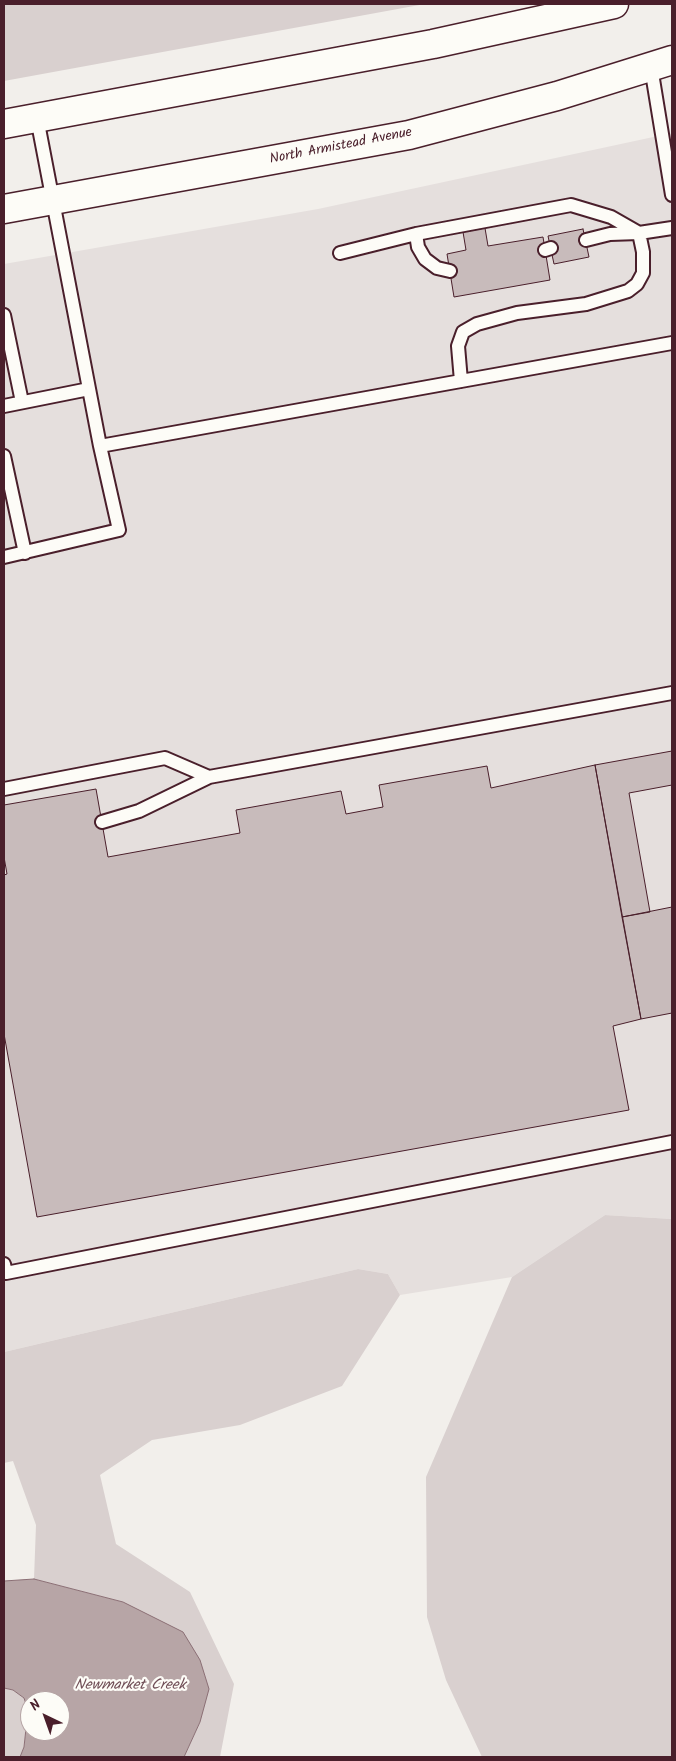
<!DOCTYPE html>
<html>
<head>
<meta charset="utf-8">
<style>
	body { margin:0 }
	#map { position:relative; width:676px; height:1761px; overflow:hidden; background:#f2efeb; font-family:Kalam,sans-serif }
	canvas { display:block }
	.frame { position:absolute; inset:0; border:5px solid #4a1f2b; pointer-events:none }
	.north { position:absolute; left:20px; top:1691px; width:50px; height:50px; box-sizing:border-box; background:#fdfcf7; border:1px solid #b5a4a5; border-radius:50%; rotate:318deg; font-size:14px; font-weight:700; line-height:20px; text-align:center; color:#4a1f2b }
	.north::after { content:''; display:block; margin:auto; width:18px; height:22px; background:#4a1f2b; clip-path:polygon(50% 0,100% 100%,50% 72%,0 100%) }
</style>
</head>
<body>
<div id="map">
<canvas width="676" height="1761"></canvas>
<div class="frame"></div>
<div class="north">N</div>
</div>
<script>
const g = document.querySelector('canvas').getContext('2d');
g.lineJoin = 'round';
function paint(path, color) { g.fillStyle = color; g.fill(path, 'evenodd'); }
const toPath = rows => new Path2D(rows.map(r => 'M' + r).join(''));
function stroke(path, color, width, dash) { g.strokeStyle = color; g.lineWidth = width; g.lineCap = dash ? 'butt' : 'round'; g.setLineDash(dash || []); g.stroke(path); }
function drawText(font, color, halo, rows, align = 'center') {
  g.font = font + ' Kalam,sans-serif'; g.lineWidth = 4.5; g.setLineDash([]); g.textBaseline = 'middle'; g.strokeStyle = halo; g.fillStyle = color; for (const [text, x, y, turn = 0] of rows) {
    g.save(); g.translate(x, y); g.rotate((+turn || 0) * Math.PI / 180); g.textAlign = isNaN(turn) ? turn : align; if (halo) g.strokeText(text, 0, 0); g.fillText(text, 0, 0); g.restore();
  }
}
const built = toPath([
	[672,133,672,1219,605,1215,512,1277,400,1295,388,1274,358,1269,4,1352,4,264,318,209]
]);
const green = toPath([
	[4,4,425,4,4,81],
	[605,1215,672,1219,672,1757,482,1757,446,1680,427,1617,426,1477,512,1277],
	[358,1269,388,1274,400,1295,342,1386,240,1425,152,1440,100,1475,116,1544,190,1592,234,1684,220,1757,184,1757,200,1722,123,1602,34,1579,36,1525,13,1461,4,1463,4,1352],
	[4,1688,13,1690,24,1698,28,1710,24,1747,20,1757,4,1757]
]);
const water = toPath([
	[34,1579,123,1602,183,1632,200,1660,209,1689,200,1722,184,1757,20,1757,24,1747,28,1710,24,1698,13,1690,4,1688,4,1581,34,1579],
	[30,1701,60,1701,60,1731,30,1731,30,1701]
]);
const building = toPath([
	[485,228,488,246,543,237,550,280,454,297,447,254,466,250,463,232,485,228],
	[583,229,589,257,554,264,548,236,583,229],
	[672,751,672,785,629,793,650,912,622,917,595,765,672,751],
	[595,765,641,1019,613,1026,629,1110,37,1217,4,1034,4,875,7,874,4,857,4,805,96,789,108,857,240,833,236,810,341,791,346,814,383,807,379,785,487,766,491,788,595,765],
	[672,907,672,1013,641,1019,622,917,672,907]
]);
const service = toPath([
	[651,67,672,195],
	[416,234,418,247,425,259,437,268,450,271],
	[545,250,551,248],
	[340,253,416,234,571,205,611,217,639,233,672,228],
	[4,315,22,402],
	[461,381,458,346,463,332,477,324,517,313,586,304,628,291,637,284,643,273,643,252,639,233,610,234,586,240],
	[4,406,89,389],
	[100,446,672,343],
	[4,456,25,553],
	[4,557,119,530,100,446,37,118],
	[4,789,165,758,209,777,672,693],
	[102,822,139,811,209,777],
	[4,1264,6,1273,672,1142]
]);
const primary = toPath([
	[4,124,433,44,614,4],
	[4,209,409,135,557,96,672,60]
]);
const streetNames = [
	["North Armistead Avenue",341,147,-11]
];
const waterNames = [
	["Newmarket Creek",130,1686]
];
paint(built, '#e5dfdd');
paint(green, '#d9d0cf');
paint(water, '#b7a5a6');
stroke(water, '#8b6f75', 1);
paint(building, '#c8bbbb');
stroke(building, '#4a1f2b', 1);
stroke(service, '#4a1f2b', 16);
stroke(primary, '#4a1f2b', 31);
stroke(service, '#fdfcf7', 12);
stroke(primary, '#fdfcf7', 28);
drawText('14px', '#4a1f2b', '#fdfcf7', streetNames);
drawText('italic 15px', '#704e56', '#fdfcf7', waterNames);
</script>
</body>
</html>
